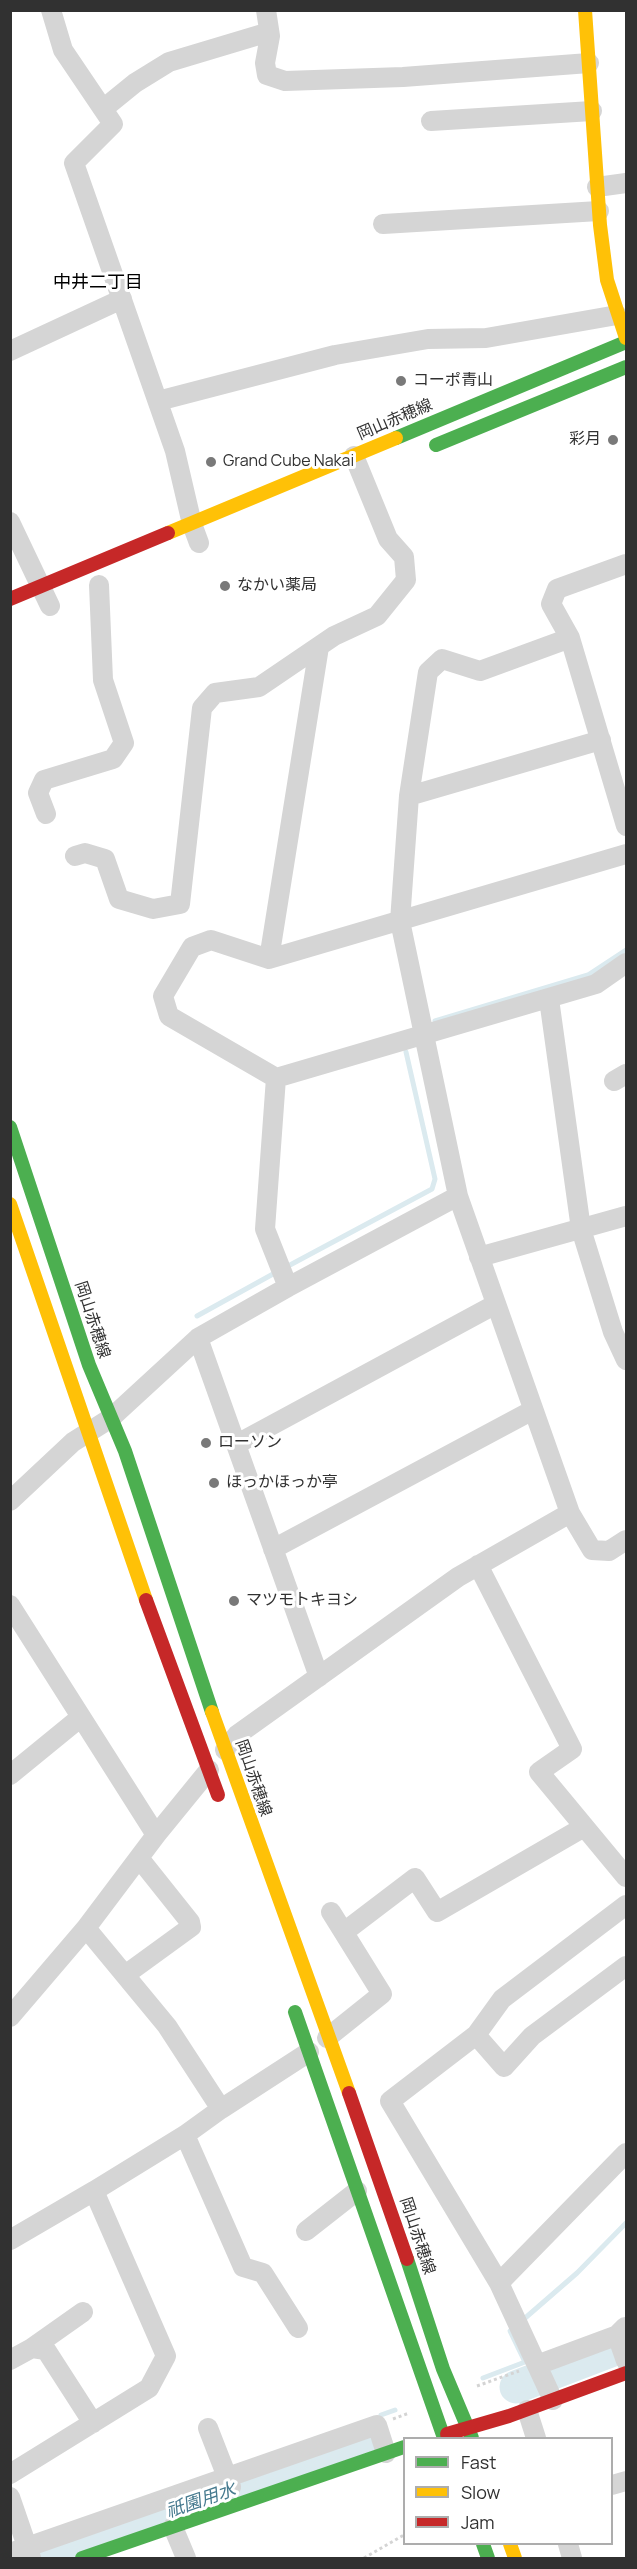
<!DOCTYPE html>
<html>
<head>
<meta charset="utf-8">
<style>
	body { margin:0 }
	#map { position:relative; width:637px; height:2569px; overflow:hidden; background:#fff; font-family:Manrope,sans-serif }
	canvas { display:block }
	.frame { position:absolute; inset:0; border:12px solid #313131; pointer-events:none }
	.legend { position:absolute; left:403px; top:2437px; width:210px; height:108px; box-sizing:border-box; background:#fff; border:2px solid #adadad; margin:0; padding:8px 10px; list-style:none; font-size:18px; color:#313131 }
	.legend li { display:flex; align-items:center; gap:12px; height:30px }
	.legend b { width:30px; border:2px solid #adadad }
</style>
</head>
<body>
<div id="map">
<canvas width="637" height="2569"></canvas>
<div class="frame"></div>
<ul class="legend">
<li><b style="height:8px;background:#4caf50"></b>Fast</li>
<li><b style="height:8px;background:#ffc107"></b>Slow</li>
<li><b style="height:8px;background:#c62828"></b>Jam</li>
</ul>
</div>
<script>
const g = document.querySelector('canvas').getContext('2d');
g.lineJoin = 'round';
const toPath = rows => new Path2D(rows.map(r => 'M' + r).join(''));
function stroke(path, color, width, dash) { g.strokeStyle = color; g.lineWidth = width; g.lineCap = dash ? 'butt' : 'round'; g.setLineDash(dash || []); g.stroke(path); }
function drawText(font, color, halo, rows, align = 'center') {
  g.font = font + ' Manrope,"Noto Sans JP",sans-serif'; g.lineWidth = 6; g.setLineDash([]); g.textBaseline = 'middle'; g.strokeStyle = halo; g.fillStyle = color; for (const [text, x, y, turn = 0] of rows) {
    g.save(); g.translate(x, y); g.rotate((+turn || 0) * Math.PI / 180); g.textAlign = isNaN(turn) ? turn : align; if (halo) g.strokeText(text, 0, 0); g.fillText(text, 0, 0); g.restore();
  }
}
const stream = toPath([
	[435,1021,588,975,626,950],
	[290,1265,432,1189,435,1179,406,1052],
	[197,1316,273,1274],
	[524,2319,577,2273,626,2223],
	[483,2378,525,2362,510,2331,512,2329],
	[381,2415,395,2410]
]);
const river = toPath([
	[516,2387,626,2345],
	[38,2558,364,2443]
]);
const path = toPath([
	[477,2386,519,2371],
	[393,2419,409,2413],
	[364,2558,404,2535]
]);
const street = toPath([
	[51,10,63,50,113,124,74,163,175,451,192,524,199,543],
	[266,10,270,36,265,63,267,75,285,81,403,77,589,63],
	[103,109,135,83,169,62,269,32],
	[431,121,592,111],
	[597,187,626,183],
	[383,224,599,211],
	[10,351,122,299],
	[158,401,335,355,428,339,486,338,617,315],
	[10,522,50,606],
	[626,564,557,589,551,604,570,638,626,826],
	[570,638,480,671,442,659,428,672,409,796,400,921,458,1196,570,1513,592,1550,609,1551,626,1540],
	[409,796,601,740],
	[46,814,38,793,44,780,113,759,124,743,103,680,99,585],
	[75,856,85,853,105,859,119,899,153,909,180,904,202,708,215,693,259,687,334,636,377,616,406,580,404,557,388,539,354,456],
	[269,959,319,647],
	[549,999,581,1229,613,1332,626,1360],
	[276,1078,596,984,626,963],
	[614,1081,626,1074],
	[479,1257,626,1216],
	[288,1287,265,1229,276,1078,169,1016,163,996,192,947,211,940,269,959,626,854],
	[198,1338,319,1677],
	[237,1444,496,1304],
	[10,1501,73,1442,111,1418,198,1338,288,1287,458,1196],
	[273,1549,533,1410],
	[478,1565,572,1749,539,1772,626,1877],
	[10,1605,156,1835],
	[225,1750,237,1735,458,1577,570,1513],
	[10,1775,81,1717],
	[344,1932,415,1878,437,1912,584,1827],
	[125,1975,191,1927,190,1922,139,1858],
	[10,2017,86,1928,156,1835,209,1770],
	[476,2035,504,2067,532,2036,626,1966],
	[327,2038,382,1994,331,1912],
	[221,2109,309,2052],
	[185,2135,243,2267,263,2273,298,2328],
	[306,2231,357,2191],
	[10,2240,94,2191],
	[499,2283,626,2153],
	[625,2327,617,2335,626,2361],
	[32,2348,83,2312],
	[10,2360,32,2348,46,2350,93,2423],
	[537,2365,626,2332],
	[553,2400,499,2283,390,2101,476,2035,502,1999,626,1905],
	[527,2410,536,2438],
	[208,2428,231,2487],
	[10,2474,149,2388,166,2356,94,2191,185,2135,221,2109,167,2026,86,1928],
	[612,2485,626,2481],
	[10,2497,31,2558],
	[173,2527,186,2558],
	[568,2544,572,2558],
	[10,2553,377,2425,386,2453]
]);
const fast = toPath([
	[396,438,626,342],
	[436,445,626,367],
	[10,1127,89,1365,125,1451,212,1712],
	[295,2012,444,2438],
	[407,2259,443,2369,472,2438],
	[483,2544,488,2558],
	[82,2558,404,2447]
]);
const slow = toPath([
	[585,10,600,225,607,280,626,338],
	[168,533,396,438],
	[10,1204,146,1600],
	[212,1712,349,2093],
	[510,2544,515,2558]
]);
const jam = toPath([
	[10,599,168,533],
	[146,1600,218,1795],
	[349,2093,407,2259],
	[447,2434,509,2416,626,2373]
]);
const markers = [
	[401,381,6,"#797979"],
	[613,440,6,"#797979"],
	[211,462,6,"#797979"],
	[225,586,6,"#797979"],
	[206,1443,6,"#797979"],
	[214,1483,6,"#797979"],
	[234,1601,6,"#797979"]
];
const poiNames = [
	["コーポ青山",413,381],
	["彩月",601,440,"right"],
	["Grand Cube Nakai",223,462],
	["なかい薬局",237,586],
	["ローソン",218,1443],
	["ほっかほっか亭",226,1483],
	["マツモトキヨシ",246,1601]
];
const streetNames = [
	["岡山赤穂線",395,420,-23],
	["岡山赤穂線",92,1320,72],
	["岡山赤穂線",253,1778,71],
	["岡山赤穂線",417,2236,72]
];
const neighbourhoodNames = [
	["中井二丁目",98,283]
];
const waterNames = [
	["祇園用水",201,2501,-19]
];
stroke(stream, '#dbeaef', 5);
stroke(river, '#dbeaef', 33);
stroke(path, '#d4d4d4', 3, [3, 3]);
stroke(street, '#d5d5d5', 20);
stroke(fast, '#4caf50', 14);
stroke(slow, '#ffc107', 14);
stroke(jam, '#c62828', 14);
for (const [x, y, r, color] of markers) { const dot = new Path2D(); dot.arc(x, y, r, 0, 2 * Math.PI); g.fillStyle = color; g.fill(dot); stroke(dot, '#fff', 2); }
drawText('16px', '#313131', '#fff', poiNames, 'left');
drawText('16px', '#313131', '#fff', streetNames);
drawText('18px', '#000', '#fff', neighbourhoodNames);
drawText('italic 18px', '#45798e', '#fff', waterNames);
</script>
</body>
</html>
